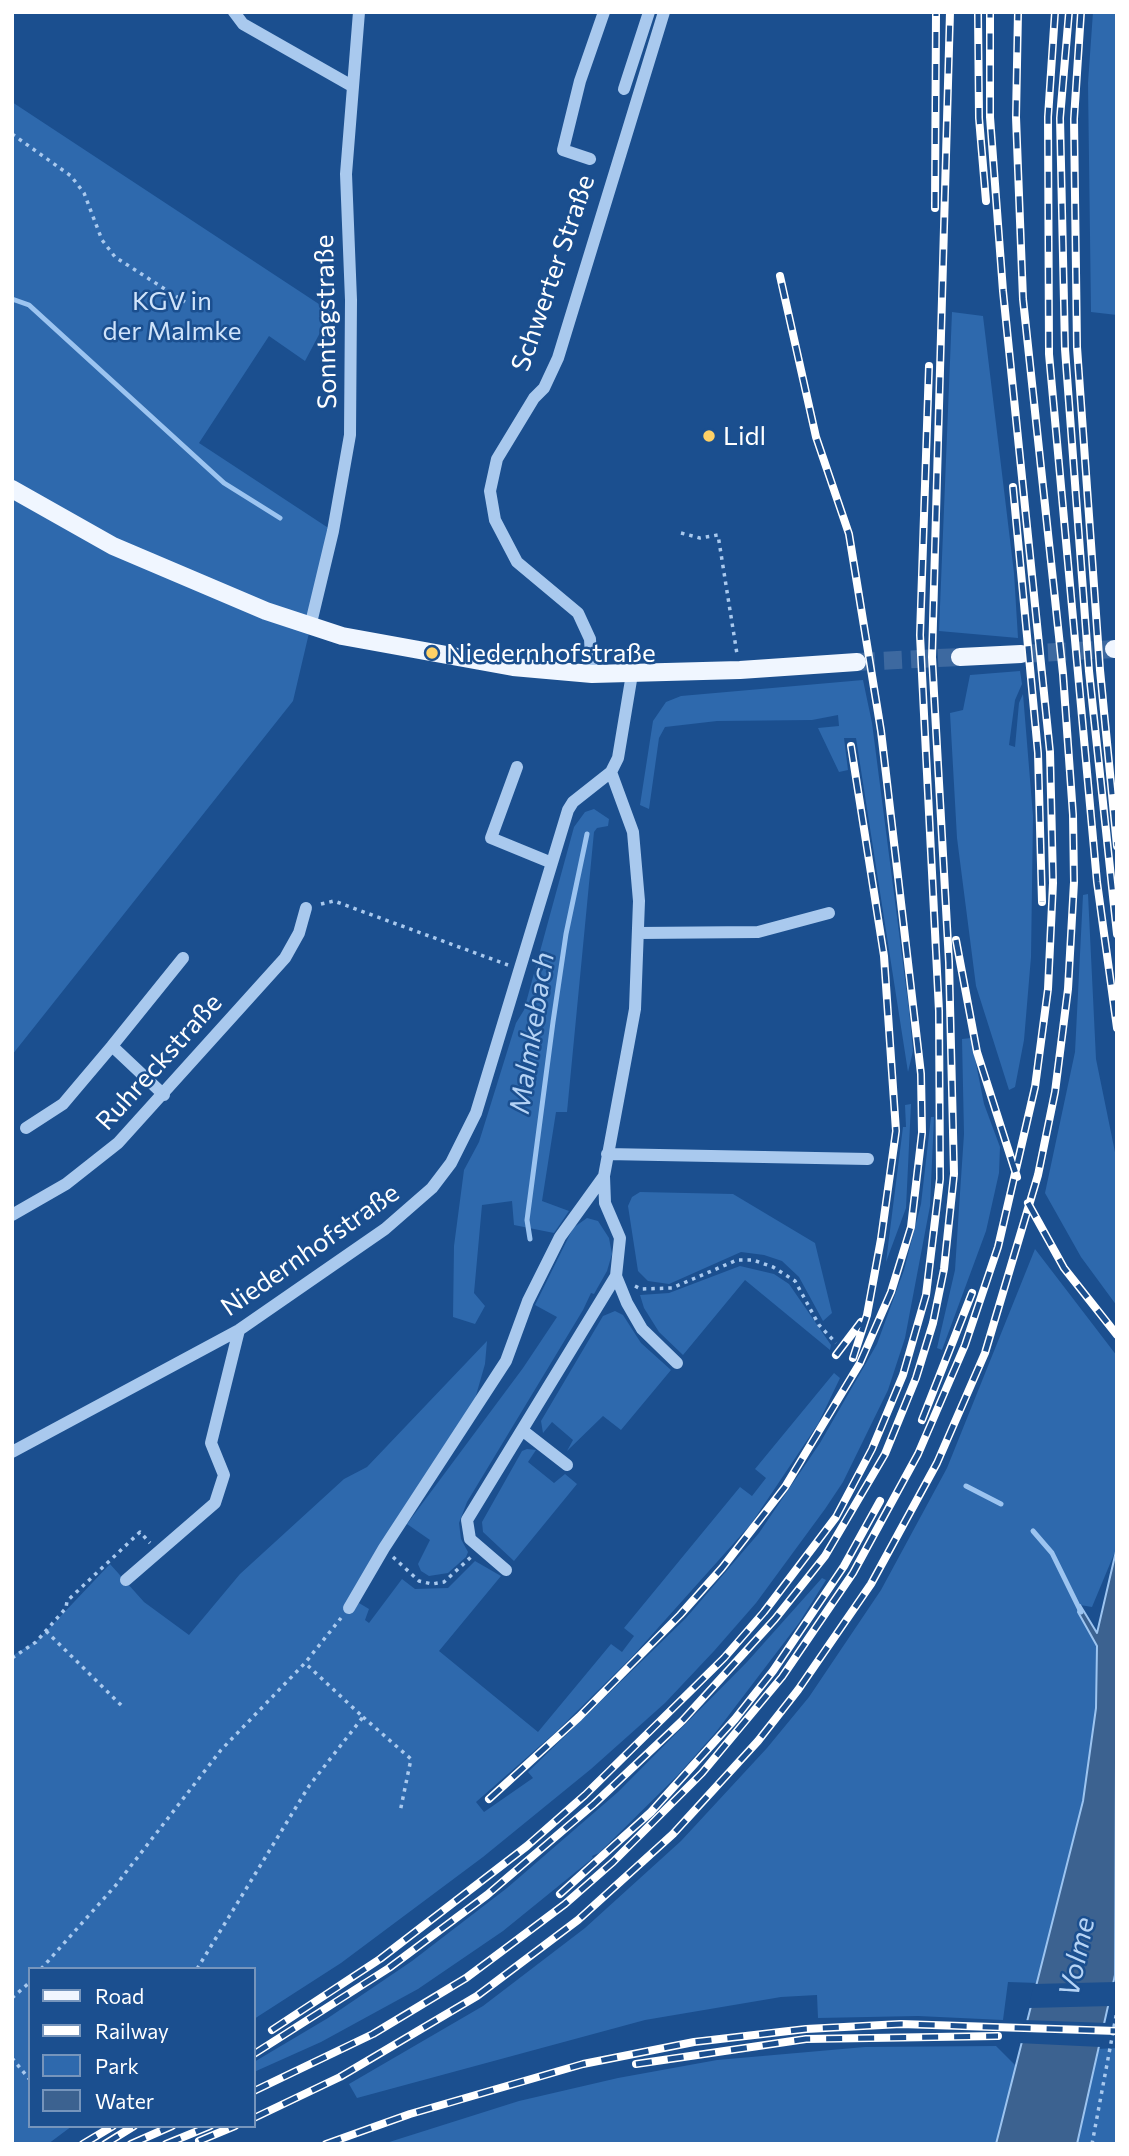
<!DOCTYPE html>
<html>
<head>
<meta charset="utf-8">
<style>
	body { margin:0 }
	#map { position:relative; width:1129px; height:2156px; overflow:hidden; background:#1b4f8f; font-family:Commissioner,sans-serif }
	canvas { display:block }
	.frame { position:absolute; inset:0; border:14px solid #fff; pointer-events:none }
	.legend { position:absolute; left:28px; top:1967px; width:228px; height:161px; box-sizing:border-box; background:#1b4f8f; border:2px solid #7695bc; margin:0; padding:9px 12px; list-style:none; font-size:21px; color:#fff }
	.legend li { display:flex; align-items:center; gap:14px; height:35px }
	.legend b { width:35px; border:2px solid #7695bc }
</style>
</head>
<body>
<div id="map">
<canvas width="1129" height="2156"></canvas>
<div class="frame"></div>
<ul class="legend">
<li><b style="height:9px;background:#f0f6ff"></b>Road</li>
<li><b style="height:9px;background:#fff"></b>Railway</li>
<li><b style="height:19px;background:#2e69ad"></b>Park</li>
<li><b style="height:19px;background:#3c6290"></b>Water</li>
</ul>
</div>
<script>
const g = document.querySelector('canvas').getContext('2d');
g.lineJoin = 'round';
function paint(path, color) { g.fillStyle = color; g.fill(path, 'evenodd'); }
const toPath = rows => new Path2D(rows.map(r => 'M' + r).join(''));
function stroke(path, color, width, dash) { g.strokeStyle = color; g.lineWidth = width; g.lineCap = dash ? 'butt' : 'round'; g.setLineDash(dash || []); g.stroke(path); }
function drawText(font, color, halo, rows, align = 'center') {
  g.font = font + ' Commissioner,sans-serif'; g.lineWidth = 5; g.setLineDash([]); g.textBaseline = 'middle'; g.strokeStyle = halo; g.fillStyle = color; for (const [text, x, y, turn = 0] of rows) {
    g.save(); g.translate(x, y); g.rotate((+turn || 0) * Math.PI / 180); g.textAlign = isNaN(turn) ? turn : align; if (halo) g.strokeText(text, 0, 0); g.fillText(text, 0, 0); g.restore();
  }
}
const green = toPath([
	[1093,12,1117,12,1117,315,1091,312,1088,83],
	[12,102,331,312,305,361,269,336,199,443,333,531,293,701,12,1055],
	[952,312,983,316,1014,573,1018,638,939,631],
	[1020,671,1022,684,1015,700,1009,745,1015,747,1019,703,1023,694,1033,816,1031,957,1024,1040,1015,1087,1009,1090,976,986,957,838,950,713,963,710,970,675],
	[863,680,872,723,909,1010,913,1051,908,1072,856,738,844,738,848,770,839,772,818,728,839,726,838,715,812,720,717,721,665,727,659,738,649,809,640,805,653,721,666,702,681,696],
	[594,809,609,819,608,826,597,828,594,832,567,1112,556,1112,542,1201,569,1211,554,1233,514,1225,512,1201,482,1205,474,1293,485,1306,475,1324,453,1317,454,1246,464,1170,479,1142,516,1023,524,1010,574,827,585,812],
	[1088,894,1096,1059,1117,1162,1117,1306,1081,1257,1045,1193,1075,1052,1083,895],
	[971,1038,984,1104,1000,1147,999,1173,986,1231,942,1350,937,1348,955,1270,959,1208,964,1134,962,1039],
	[911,1104,906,1208,886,1262,903,1127,906,1127,905,1105],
	[931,1117,934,1117,930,1206,905,1338,888,1390,843,1482,825,1509,756,1603,714,1651,665,1703,591,1769,483,1857,341,1963,254,2019,254,1969,30,1969,30,2126,72,2126,48,2144,12,2144,12,1656,38,1640,110,1564,144,1602,189,1635,240,1574,344,1479,367,1467,487,1341,485,1364,473,1406,353,1611,359,1603,369,1609,365,1620,369,1623,402,1579,415,1589,448,1588,475,1561,501,1576,439,1651,538,1732,611,1644,622,1652,634,1636,624,1628,740,1487,752,1496,766,1478,755,1469,834,1373,840,1378,818,1424,751,1524,632,1657,557,1731,476,1802,484,1812,533,1778,528,1772,686,1618,759,1533,820,1443,877,1344,904,1270,921,1204],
	[640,1192,733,1194,815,1243,832,1313,823,1321,799,1277,782,1261,764,1255,741,1252,669,1284,648,1281,638,1271,628,1206,632,1197],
	[587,1218,598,1221,609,1238,612,1254,607,1271,594,1294,591,1293,583,1310,467,1502,459,1523,461,1539,468,1552,466,1557,448,1573,429,1576,421,1571,418,1564,430,1540,407,1524,523,1368,557,1317,535,1305,573,1228],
	[1035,1249,1117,1356,1117,1547,1092,1607,1080,1605,1078,1611,1097,1646,1096,1708,1083,1801,1038,1983,1008,1982,1003,2020,918,2016,818,2018,817,1995,781,1997,645,2020,357,2098,349,2084,483,2006,585,1928,681,1841,767,1748,809,1697,881,1590,947,1468],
	[740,1266,774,1274,789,1284,831,1345,830,1350,745,1280,683,1355,659,1332,644,1308,640,1295,669,1293],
	[615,1311,623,1315,641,1343,671,1370,621,1430,603,1416,567,1451,573,1440,552,1422,543,1433,541,1421,603,1316],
	[527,1449,536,1450,528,1462,554,1483,565,1474,577,1484,514,1561,483,1532,482,1522,522,1451],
	[822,1578,826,1580,799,1623,716,1732,678,1775,599,1853,592,1856,593,1858,503,1931,418,1989,321,2042,254,2072,254,2062,328,2018,412,1961,507,1888,618,1792,747,1662],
	[996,2046,1016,2066,996,2144,383,2144,519,2101,618,2078,717,2060,865,2047],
	[1117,2048,1117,2144,1077,2144,1097,2049]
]);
const water = toPath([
	[1117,1547,1115,1975,1077,2144,996,2144,1083,1801,1096,1708,1097,1646,1078,1612,1080,1605,1097,1633,1117,1547]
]);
const pier = toPath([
	[1117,1982,1111,2006,1028,2008,1034,1984],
	[1024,2020,1107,2023,1101,2047,1018,2043]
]);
const stream = toPath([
	[12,299,29,305,224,483,280,518],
	[530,1239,527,1220,553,1022,566,934,587,834],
	[966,1486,1001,1504],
	[1033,1531,1052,1553,1081,1612]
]);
const majorTunnel = toPath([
	[1021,654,1114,649],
	[857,662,960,657]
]);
const path = toPath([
	[12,134,71,176,84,193,102,240,115,257,185,302],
	[681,533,700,538,718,535,737,654],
	[321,904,334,901,508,965],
	[635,1286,641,1289,672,1288,737,1260,753,1260,773,1267,795,1281,819,1325,836,1343],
	[393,1557,419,1581,432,1584,444,1582,471,1557],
	[46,1631,123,1707],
	[12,1658,36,1642,66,1608,67,1601,140,1532,150,1543],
	[363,1717,411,1759,400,1812],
	[41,1969,116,1885,221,1750,305,1663,341,1618],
	[197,1969,309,1786,363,1717,305,1663],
	[12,1998,30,1982],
	[12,2058,30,2080],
	[1092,2144,1117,2011]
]);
const minor = toPath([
	[234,12,243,24,352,86],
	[624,89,649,12],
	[590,159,563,150,580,81,604,12],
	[310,627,333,531,350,435,351,300,346,174,359,12],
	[592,674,590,639,578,613,517,562,495,520,490,491,497,459,534,398,544,388,558,358,664,12],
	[517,767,491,838,552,863],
	[611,772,633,832,639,901,635,1009,604,1176,605,1203,620,1238,616,1276,627,1303,642,1329,677,1363],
	[638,933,758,932,829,913],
	[112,1046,183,958],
	[26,1128,63,1104,112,1046,164,1095],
	[607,1154,868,1159],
	[12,1215,66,1184,118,1143,285,958,299,933,306,908],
	[522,1430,567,1465],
	[12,1452,239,1330,385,1229,432,1188,451,1163,476,1113,568,810,573,802,611,772,618,758,632,674],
	[506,1570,470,1539,467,1520,616,1276],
	[126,1580,215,1503,224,1475,211,1443,239,1330],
	[349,1608,384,1548,506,1361,528,1301,560,1237,604,1176]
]);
const major = toPath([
	[12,489,113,546,266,611,342,636,513,667,592,674,740,670,857,662],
	[1114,649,1117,649],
	[960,657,1021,654]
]);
const rail = toPath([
	[978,12,979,118,986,201],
	[1055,12,1048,117,1049,354,1097,882,1117,1028],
	[1069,12,1060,118,1065,349,1089,671,1117,934],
	[1081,12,1074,119,1077,347,1100,670,1117,846],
	[935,208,936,12],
	[1013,487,1038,753,1042,902],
	[851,746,884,956,896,1131,881,1239,867,1315,853,1358],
	[956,940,977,1052,1017,1177],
	[1028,1203,1064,1268,1117,1335],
	[836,1355,861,1322],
	[922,1420,972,1293],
	[489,1799,579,1717,680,1615,722,1568,785,1487,860,1363,891,1292,911,1227,922,1133,921,1074,881,731,849,534,816,437,780,276],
	[560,1894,651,1812,735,1719,773,1671,844,1566,880,1501],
	[272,2030,380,1959,527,1846,585,1795,724,1658,764,1612,836,1517,872,1449,903,1375,926,1295,940,1179,939,1011,920,635,929,366],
	[254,2054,389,1968,487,1895,594,1804,683,1720,775,1619,825,1556,885,1454,916,1378,933,1323,944,1269,954,1174,949,962,932,657,950,12],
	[636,2064,806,2039,998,2036],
	[254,2091,373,2034,466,1978,565,1904,613,1862,702,1773,782,1677,853,1573,918,1454,965,1345,998,1247,1035,1087,1048,989,1053,883,1050,752,1003,291,990,117,990,12],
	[254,2118,340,2077,477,1996,578,1920,673,1834,758,1741,798,1690,871,1584,937,1463,985,1353,1038,1175,1055,1092,1068,989,1074,882,1073,815,1063,674,1023,299,1016,117,1018,12],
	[199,2141,235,2126],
	[83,2144,113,2126],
	[105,2144,134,2126],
	[131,2144,172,2126],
	[166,2144,210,2126],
	[326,2144,410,2114,583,2064,694,2042,806,2029,901,2024,1117,2031]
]);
const markers = [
	[709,436,7,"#ffd166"],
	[432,653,7,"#ffd166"]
];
const streetNames = [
	["Schwerter Straße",553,273,-71],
	["Sonntagstraße",326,322,-91],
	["Ruhreckstraße",159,1062,-48],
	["Niedernhofstraße",310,1250,-35]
];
const parkNames = [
	["KGV in",172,301],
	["der Malmke",172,331]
];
const poiNames = [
	["Lidl",723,436],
	["Niedernhofstraße",446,653]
];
const waterNames = [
	["Malmkebach",532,1033,-81],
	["Volme",1077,1957,-78]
];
paint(green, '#2e69ad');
paint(water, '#3c6290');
stroke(water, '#9cc4f0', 2);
paint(pier, '#1b4f8f');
stroke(stream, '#9cc4f0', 5);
stroke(majorTunnel, '#3d69a0', 18, [18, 9]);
stroke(path, '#a9c9ee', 3.5, [3.5, 5]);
stroke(minor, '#a9c9ee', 12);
stroke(major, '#f0f6ff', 18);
stroke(rail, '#fff', 8);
stroke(rail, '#1b4f8f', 5, [16]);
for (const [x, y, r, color] of markers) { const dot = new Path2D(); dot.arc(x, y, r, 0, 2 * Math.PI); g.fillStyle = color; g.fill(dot); stroke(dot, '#1b4f8f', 2.5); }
drawText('26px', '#fff', '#1b4f8f', streetNames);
drawText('26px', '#cfe3fa', '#1b4f8f', parkNames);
drawText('26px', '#fff', '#1b4f8f', poiNames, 'left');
drawText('italic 28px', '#b5d3f5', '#1b4f8f', waterNames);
</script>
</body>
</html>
